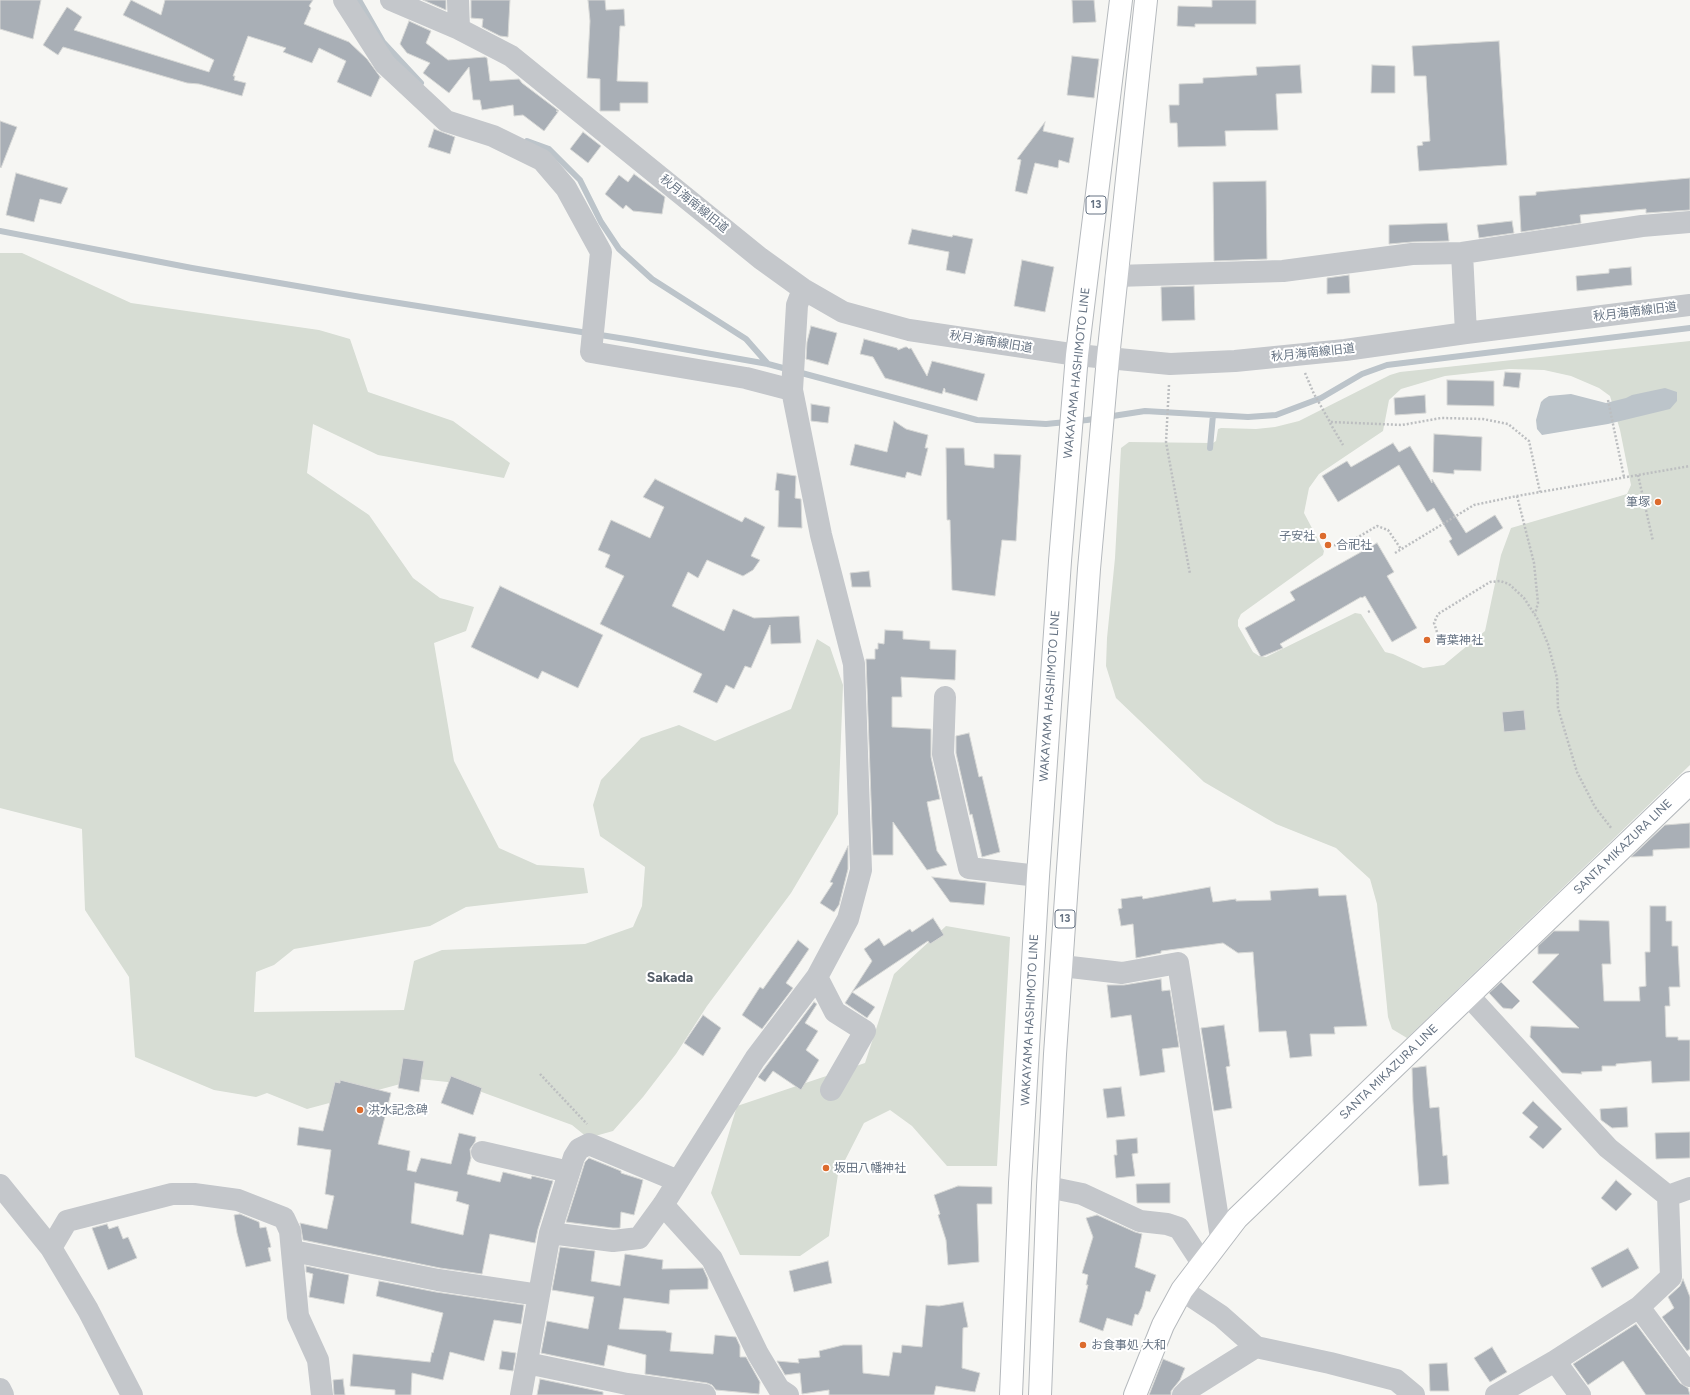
<!DOCTYPE html>
<html>
<head>
<meta charset="utf-8">
<style>
	body { margin:0 }
	canvas { display:block; background:#f6f6f3 }
</style>
</head>
<body>
<canvas width="1690" height="1395"></canvas>
<script>
const g = document.querySelector('canvas').getContext('2d');
g.lineJoin = 'round';
function paint(path, color) { g.fillStyle = color; g.fill(path, 'evenodd'); }
const toPath = rows => new Path2D(rows.map(r => 'M' + r).join(''));
function stroke(path, color, width, dash) { g.strokeStyle = color; g.lineWidth = width; g.lineCap = dash ? 'butt' : 'round'; g.setLineDash(dash || []); g.stroke(path); }
function drawText(font, color, halo, rows, align = 'center') {
  g.font = font + ' Figtree,"Noto Sans JP",sans-serif'; g.lineWidth = 4; g.setLineDash([]); g.textBaseline = 'middle'; g.strokeStyle = halo; g.fillStyle = color; for (const [text, x, y, turn = 0] of rows) {
    g.save(); g.translate(x, y); g.rotate((+turn || 0) * Math.PI / 180); g.textAlign = isNaN(turn) ? turn : align; if (halo) g.strokeText(text, 0, 0); g.fillText(text, 0, 0); g.restore();
  }
}
const green = toPath([
	[0,253,22,253,131,303,319,330,350,339,368,392,453,421,510,463,504,478,378,455,313,424,307,473,369,515,413,578,440,598,474,607,466,631,434,643,454,761,499,848,537,865,584,868,588,893,466,907,430,926,294,949,274,965,256,972,254,1012,404,1010,414,961,442,950,585,944,633,927,642,906,645,867,600,836,593,805,601,780,641,738,679,725,715,741,791,709,817,639,830,647,843,685,838,814,791,893,707,1006,676,1054,643,1097,613,1131,588,1138,572,1125,457,1083,419,1079,307,1109,267,1093,256,1097,214,1090,135,1057,129,977,85,910,82,829,0,808],
	[1690,341,1690,765,1407,1038,1392,1029,1388,1017,1377,904,1370,879,1336,848,1276,824,1204,782,1116,698,1106,666,1107,638,1115,558,1121,448,1129,442,1213,443,1216,441,1218,429,1221,428,1256,429,1275,427,1299,421,1390,375,1400,372],
	[1509,369,1544,370,1571,376,1599,388,1610,396,1620,430,1631,485,1627,494,1511,528,1501,555,1485,631,1444,665,1423,668,1393,654,1385,652,1361,614,1355,613,1266,657,1259,656,1253,652,1238,626,1238,620,1241,614,1323,555,1324,551,1304,513,1309,488,1319,474,1383,431,1389,400,1401,389,1445,376],
	[946,926,1010,937,997,1166,947,1166,912,1126,890,1110,864,1123,838,1174,829,1236,800,1256,740,1255,711,1193,737,1106,865,1063,894,974]
]);
const water = toPath([
	[1665,388,1677,392,1677,401,1670,409,1608,424,1542,435,1537,429,1536,420,1541,402,1544,399,1549,396,1571,394,1606,403,1626,398,1632,395]
]);
const stream = toPath([
	[359,0,383,42,421,83],
	[527,141,549,149,580,180,601,222,619,249,652,279,746,339,768,364],
	[0,231,192,268,361,297,632,340,768,364,977,420,1046,424,1087,420,1145,411,1248,417,1276,415,1321,398,1362,374,1387,365,1690,328],
	[1210,448,1213,415]
]);
const building = toPath([
	[0,0,41,0,33,39,0,29,0,0],
	[131,0,161,15,165,0,313,0,309,6,311,8,304,24,349,42,367,59,381,78,380,77,371,97,337,82,346,61,319,48,312,63,283,52,286,48,248,36,233,76,235,76,234,80,246,83,242,96,199,84,187,83,63,47,58,55,43,45,67,7,82,17,74,30,209,72,214,60,123,15,131,0],
	[423,0,446,0,446,10,423,0],
	[471,0,510,0,508,37,500,36,482,27,483,19,471,18,471,0],
	[588,0,605,0,606,10,624,9,625,26,620,26,617,81,648,82,648,103,620,103,620,111,600,111,600,79,587,78,590,21,588,0],
	[1072,0,1094,0,1096,22,1073,23,1072,0],
	[1212,0,1256,0,1256,24,1195,24,1195,27,1177,26,1178,6,1212,7,1212,0],
	[409,21,431,31,426,43,448,60,485,57,487,58,490,81,519,79,522,83,559,111,556,111,558,112,544,131,523,115,514,116,513,105,482,110,480,100,473,100,469,67,449,93,423,73,430,63,407,53,400,44,409,21],
	[1499,41,1507,165,1419,171,1417,146,1423,145,1422,142,1430,141,1426,76,1414,76,1412,46,1499,41],
	[1072,56,1099,59,1094,98,1067,95,1072,56],
	[1300,65,1302,93,1276,94,1278,130,1225,131,1226,146,1178,147,1177,123,1170,123,1169,105,1179,105,1179,84,1203,83,1203,78,1257,75,1256,67,1300,65],
	[1372,65,1395,66,1395,93,1371,93,1372,65],
	[0,121,17,127,1,168,0,167,0,121],
	[1045,122,1043,131,1074,138,1069,163,1059,160,1058,168,1035,163,1027,194,1015,191,1021,160,1017,159,1045,122],
	[434,129,455,137,450,154,428,147,434,129],
	[583,132,601,146,588,163,570,149,583,132],
	[16,173,68,188,61,204,40,199,34,222,6,215,16,173],
	[634,174,665,197,662,214,633,211,626,205,623,209,605,194,619,175,628,182,634,174],
	[1690,178,1690,210,1646,213,1646,209,1580,215,1581,223,1521,232,1519,196,1536,195,1536,192,1690,178],
	[1266,181,1267,259,1214,261,1213,182,1266,181],
	[1512,221,1514,233,1479,238,1477,225,1512,221],
	[1447,223,1449,241,1412,242,1389,244,1389,225,1447,223],
	[912,229,952,237,953,235,973,239,965,274,946,270,949,252,908,244,912,229],
	[1022,260,1054,267,1045,312,1014,306,1022,260],
	[1631,267,1632,285,1577,291,1576,276,1609,273,1609,269,1631,267],
	[1349,275,1350,293,1327,294,1327,278,1349,275],
	[1194,286,1195,320,1162,321,1161,287,1194,286],
	[811,326,837,333,828,365,806,359,807,342,811,326],
	[864,339,897,348,898,350,905,347,907,347,909,349,911,348,927,376,932,361,985,374,977,401,945,392,945,389,944,388,942,394,885,378,873,357,860,354,864,339],
	[1505,372,1521,373,1519,388,1503,386,1505,372],
	[1447,380,1494,381,1494,406,1447,405,1447,380],
	[1425,395,1426,413,1395,415,1394,398,1425,395],
	[811,404,830,407,828,423,811,421,811,404],
	[894,421,906,429,928,435,925,448,928,448,921,476,907,472,905,478,850,465,855,444,887,452,894,421],
	[1434,434,1482,437,1481,471,1454,470,1454,474,1433,472,1434,434],
	[1393,443,1399,452,1410,446,1432,483,1432,479,1466,533,1495,515,1503,528,1458,556,1449,541,1452,539,1434,508,1427,512,1399,465,1338,502,1322,476,1347,461,1351,467,1393,443],
	[946,448,964,448,965,465,994,468,994,454,1021,455,1016,541,1002,540,995,596,952,590,950,520,947,520,946,448],
	[777,473,796,476,795,498,801,499,802,528,778,527,779,491,775,490,777,473],
	[655,479,742,522,745,517,765,527,751,556,760,560,753,570,743,576,707,560,698,578,688,572,672,606,724,631,733,609,754,618,799,616,801,643,771,644,770,625,751,668,745,666,734,689,726,685,717,703,693,692,702,674,600,624,624,576,605,567,610,555,598,550,611,520,650,538,664,507,643,497,655,479],
	[1377,543,1394,572,1387,576,1417,628,1392,642,1365,596,1362,598,1361,597,1280,644,1283,648,1261,657,1245,628,1295,600,1290,592,1377,543],
	[869,571,871,587,852,587,850,573,869,571],
	[500,586,603,635,578,688,542,671,538,679,471,647,500,586],
	[885,630,903,631,903,639,930,641,930,649,956,650,955,680,901,677,902,697,892,697,892,727,931,729,931,757,940,799,927,802,937,851,947,865,927,870,893,822,893,855,873,855,866,659,875,659,875,649,878,649,878,643,884,644,885,630],
	[1524,710,1526,730,1504,732,1502,712,1524,710],
	[969,733,979,777,982,776,1000,852,982,857,972,814,970,815,956,753,956,736,969,733],
	[1690,823,1690,848,1653,850,1653,856,1631,857,1665,825,1690,823],
	[848,846,848,869,839,905,834,912,820,903,833,883,830,882,848,846],
	[932,877,986,883,984,905,950,902,932,877],
	[1210,887,1213,902,1236,899,1236,901,1271,900,1270,891,1318,888,1319,896,1346,895,1367,1026,1334,1027,1335,1034,1310,1034,1312,1056,1290,1058,1286,1031,1259,1032,1253,952,1238,953,1223,943,1161,951,1161,953,1136,958,1133,924,1121,926,1118,909,1122,908,1121,899,1142,896,1143,899,1210,887],
	[1650,906,1666,906,1666,921,1672,921,1672,946,1678,946,1680,987,1669,987,1670,1006,1665,1006,1666,1037,1678,1037,1678,1040,1690,1040,1690,1081,1652,1083,1651,1061,1616,1064,1616,1066,1602,1066,1602,1071,1581,1072,1582,1074,1562,1073,1530,1037,1531,1026,1579,1028,1532,982,1559,954,1538,954,1538,946,1554,931,1579,931,1579,920,1609,921,1611,964,1602,964,1604,1001,1640,1001,1639,987,1646,986,1645,952,1650,952,1650,906],
	[933,918,944,935,930,944,928,941,852,992,875,1007,867,1018,845,1003,872,961,864,949,879,938,884,946,910,929,912,932,933,918],
	[798,940,809,949,786,983,793,988,762,1029,742,1015,760,987,763,989,798,940],
	[1161,979,1162,991,1170,990,1179,1047,1162,1049,1165,1072,1140,1076,1131,1015,1111,1018,1107,985,1124,985,1161,979],
	[1501,982,1520,1001,1512,1009,1503,1008,1489,993,1501,982],
	[814,1002,817,1004,805,1023,818,1031,806,1050,819,1060,801,1090,773,1071,765,1082,758,1077,814,1002],
	[703,1015,721,1028,703,1056,684,1043,703,1015],
	[1224,1025,1230,1066,1226,1067,1232,1108,1214,1111,1201,1028,1224,1025],
	[403,1058,424,1061,419,1092,398,1088,403,1058],
	[1426,1066,1430,1108,1439,1107,1443,1156,1447,1155,1449,1184,1419,1186,1413,1102,1412,1068,1426,1066],
	[451,1076,482,1088,473,1115,441,1103,451,1076],
	[340,1080,391,1093,378,1144,410,1151,407,1170,416,1172,421,1158,451,1164,459,1133,476,1137,475,1142,470,1149,471,1158,467,1174,500,1182,503,1172,531,1179,532,1176,553,1181,538,1229,535,1243,490,1234,482,1274,440,1268,303,1240,300,1223,327,1229,334,1196,325,1194,331,1150,297,1145,299,1127,323,1131,335,1082,340,1083,340,1080],
	[415,1183,458,1192,456,1201,469,1205,463,1235,411,1223,415,1183],
	[1121,1087,1125,1116,1107,1118,1103,1089,1121,1087],
	[1533,1101,1562,1129,1543,1149,1529,1137,1538,1127,1522,1113,1533,1101],
	[1627,1107,1628,1127,1612,1128,1601,1120,1600,1109,1627,1107],
	[1690,1132,1690,1158,1656,1159,1655,1133,1690,1132],
	[1137,1138,1138,1153,1132,1154,1135,1176,1116,1178,1114,1155,1117,1155,1116,1140,1137,1138],
	[589,1158,621,1171,621,1173,643,1180,634,1215,621,1212,620,1228,613,1228,566,1222,585,1162,589,1158],
	[1616,1180,1632,1194,1616,1211,1601,1198,1616,1180],
	[1170,1183,1170,1203,1137,1203,1136,1184,1170,1183],
	[958,1186,992,1187,992,1204,977,1204,979,1262,948,1265,946,1240,938,1215,940,1214,934,1195,958,1186],
	[240,1214,259,1222,260,1228,266,1227,271,1247,268,1248,271,1261,246,1267,237,1233,234,1215,240,1214],
	[1097,1215,1135,1232,1142,1234,1135,1267,1156,1275,1150,1292,1146,1291,1142,1307,1138,1315,1135,1314,1132,1326,1107,1318,1103,1331,1079,1322,1088,1285,1086,1285,1088,1275,1082,1273,1093,1237,1086,1218,1097,1215],
	[107,1224,109,1229,118,1226,123,1239,128,1237,137,1258,108,1270,92,1228,107,1224],
	[560,1247,595,1251,591,1281,620,1286,625,1254,663,1260,662,1269,703,1268,708,1279,708,1289,670,1290,669,1304,624,1298,619,1329,666,1331,666,1332,672,1333,670,1351,713,1354,715,1335,736,1337,740,1346,740,1357,746,1357,760,1382,759,1394,716,1390,712,1385,707,1383,645,1374,646,1355,608,1345,604,1366,541,1353,547,1321,588,1329,594,1297,552,1290,560,1247],
	[1628,1248,1639,1268,1602,1288,1591,1268,1628,1248],
	[828,1261,832,1283,794,1292,789,1271,828,1261],
	[306,1266,349,1275,344,1304,309,1297,313,1274,306,1272,306,1266],
	[1683,1279,1690,1297,1690,1349,1687,1351,1662,1317,1674,1308,1668,1297,1680,1286,1683,1279],
	[379,1281,436,1292,524,1305,521,1324,494,1320,484,1361,450,1352,443,1380,412,1373,411,1395,395,1395,395,1390,350,1386,353,1354,430,1362,432,1352,433,1353,443,1313,376,1296,379,1281],
	[963,1302,968,1327,963,1328,962,1368,980,1373,975,1392,936,1386,934,1395,829,1395,829,1390,802,1394,800,1373,785,1375,777,1361,799,1363,798,1359,820,1357,819,1351,843,1345,862,1345,863,1373,889,1376,893,1352,901,1353,902,1345,922,1347,926,1305,939,1306,963,1302],
	[1636,1324,1680,1383,1688,1388,1690,1395,1646,1395,1623,1361,1588,1385,1573,1364,1636,1324],
	[1492,1347,1507,1372,1490,1382,1474,1358,1492,1347],
	[502,1351,516,1353,513,1371,499,1369,502,1351],
	[1163,1359,1185,1368,1180,1380,1171,1391,1171,1395,1149,1395,1163,1359],
	[1447,1363,1449,1391,1430,1391,1429,1364,1447,1363],
	[343,1379,345,1395,334,1395,333,1380,343,1379],
	[540,1379,603,1392,603,1395,537,1395,540,1379]
]);
const path = toPath([
	[1305,373,1314,394,1330,422,1402,425,1441,418,1483,419,1508,424,1529,441,1540,492],
	[1169,385,1166,442,1190,574],
	[1608,400,1624,477],
	[1330,423,1343,445],
	[1638,475,1653,541],
	[1517,496,1534,563,1538,603,1535,614],
	[1334,545,1343,546,1377,526,1388,530,1401,549],
	[1395,553,1474,505,1517,496,1690,466],
	[1368,612,1370,611],
	[1437,632,1434,623,1438,614,1490,582,1500,581,1509,584,1524,598,1537,618,1548,644,1557,678,1558,708,1577,772,1595,807,1612,829],
	[540,1074,587,1124]
]);
const minor = toPath([
	[344,0,385,64,446,121,493,136,542,160,566,188,601,252,591,352,746,378,792,390],
	[391,0,459,29,511,56,760,258,803,289,843,312,909,330,1077,355,1170,364,1235,361,1345,350,1466,333,1690,305],
	[458,0,459,29],
	[1462,253,1466,333],
	[1116,276,1283,271,1412,254,1462,253,1642,226,1690,222],
	[945,697,943,754,969,868,1038,876],
	[1062,966,1122,973,1178,963,1221,1238],
	[817,977,835,1012,865,1031,831,1090],
	[1468,995,1608,1148,1668,1196,1671,1277,1639,1307,1555,1361,1496,1395],
	[482,1152,569,1172],
	[0,1185,51,1248,88,1310,132,1395],
	[1048,1187,1082,1194,1140,1221,1167,1224,1179,1228,1202,1263],
	[1668,1196,1690,1188],
	[663,1205,712,1259,758,1354,779,1389,788,1395],
	[550,1233,613,1241,639,1238,663,1205,755,1059,817,977,848,919,861,870,854,664,821,535,792,390,797,305,803,289],
	[51,1248,67,1221,172,1194,194,1194,238,1200,284,1218,290,1231,298,1316,318,1360,322,1395],
	[293,1251,438,1280,539,1295],
	[1182,1290,1221,1316,1256,1347,1330,1363,1396,1380,1414,1395],
	[1639,1307,1690,1376],
	[1555,1361,1580,1395],
	[527,1363,627,1384,705,1395],
	[0,1389,3,1395],
	[521,1395,550,1233,574,1157,579,1149,589,1144,678,1181],
	[1183,1395,1189,1389,1256,1347]
]);
const major = toPath([
	[1011,1395,1020,1183,1038,876,1060,561,1077,355,1121,0],
	[1040,1395,1048,1187,1055,1054,1089,569,1108,358,1146,0],
	[1135,1395,1163,1325,1182,1290,1237,1218,1690,783]
]);
const markers = [
	[1658,502,4,"#dc6b2d"],
	[1323,536,4,"#dc6b2d"],
	[1328,545,4,"#dc6b2d"],
	[1427,640,4,"#dc6b2d"],
	[360,1110,4,"#dc6b2d"],
	[826,1168,4,"#dc6b2d"],
	[1083,1345,4,"#dc6b2d"]
];
const shields = [
	[1096,205,20],
	[1065,919,20]
];
const shieldNames = [
	["13",1096,205],
	["13",1065,919]
];
const streetNames = [
	["秋月海南線旧道",694,204,39],
	["秋月海南線旧道",1635,312,-7],
	["秋月海南線旧道",991,342,9],
	["秋月海南線旧道",1313,353,-6],
	["WAKAYAMA HASHIMOTO LINE",1077,373,-84],
	["WAKAYAMA HASHIMOTO LINE",1050,696,-86],
	["SANTA MIKAZURA LINE",1623,847,-44],
	["WAKAYAMA HASHIMOTO LINE",1030,1020,-87],
	["SANTA MIKAZURA LINE",1389,1072,-44]
];
const poiNames = [
	["筆塚",1650,502,"right"],
	["子安社",1315,536,"right"],
	["合祀社",1336,545],
	["青葉神社",1435,640],
	["洪水記念碑",368,1110],
	["坂田八幡神社",834,1168],
	["お食事処 大和",1091,1345]
];
const quarterNames = [
	["Sakada",670,978]
];
paint(green, '#d7ddd4');
paint(water, '#bcc4ca');
stroke(stream, '#bcc4ca', 6);
paint(building, '#a9afb6');
stroke(building, '#d7d8d6', 1);
stroke(major, '#b5b9bd', 24);
stroke(path, '#bcbec0', 2.5, [2, 2]);
stroke(minor, '#c4c7cb', 22);
stroke(major, '#fff', 22);
for (const [x, y, r, color] of markers) { const dot = new Path2D(); dot.arc(x, y, r, 0, 2 * Math.PI); g.fillStyle = color; g.fill(dot); stroke(dot, '#fff', 1.5); }
for (const [x, y, w] of shields) { const box = new Path2D(); box.roundRect(x - w / 2, y - 9, w, 18, 3); g.fillStyle = '#fff'; g.fill(box); stroke(box, '#667383', 1); }
drawText('bold 11px', '#667383', null, shieldNames);
drawText('12px', '#667383', '#fff', streetNames);
drawText('12px', '#667383', '#fff', poiNames, 'left');
drawText('bold 14px', '#545d68', '#fff', quarterNames);
</script>
</body>
</html>
